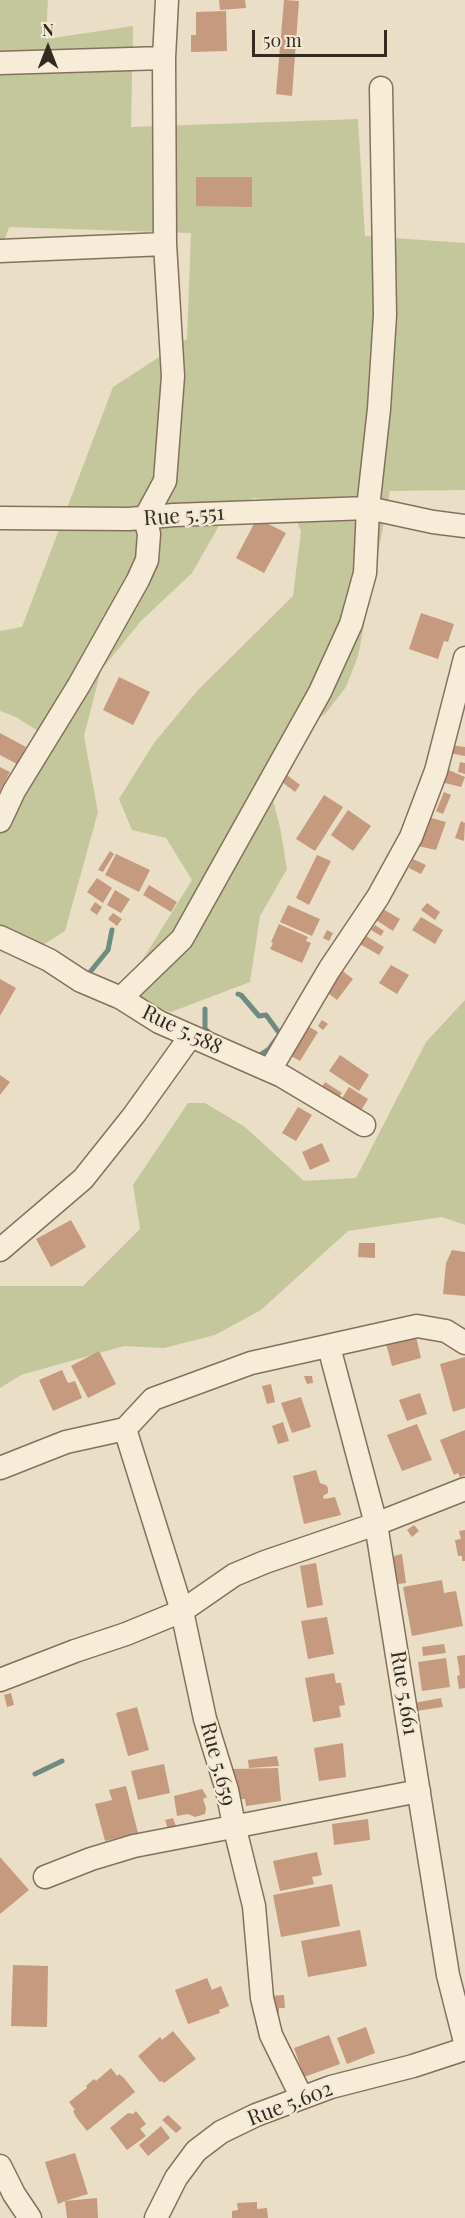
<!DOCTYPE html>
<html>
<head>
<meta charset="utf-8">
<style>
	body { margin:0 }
	#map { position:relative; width:465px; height:2218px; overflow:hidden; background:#eadec6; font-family:"Playfair Display",serif }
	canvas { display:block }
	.north { position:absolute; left:18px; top:18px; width:60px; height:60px; -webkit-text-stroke:4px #f2e9d5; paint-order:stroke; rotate:0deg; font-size:16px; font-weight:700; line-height:24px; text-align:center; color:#352a20 }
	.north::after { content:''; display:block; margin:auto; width:21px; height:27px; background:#352a20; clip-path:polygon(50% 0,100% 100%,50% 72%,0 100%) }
	.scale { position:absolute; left:252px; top:30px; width:135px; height:27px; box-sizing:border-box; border:3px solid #352a20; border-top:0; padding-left:8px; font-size:18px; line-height:21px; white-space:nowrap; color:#352a20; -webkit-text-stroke:4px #f2e9d5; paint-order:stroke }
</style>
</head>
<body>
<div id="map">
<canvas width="465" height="2218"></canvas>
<div class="north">N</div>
<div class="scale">50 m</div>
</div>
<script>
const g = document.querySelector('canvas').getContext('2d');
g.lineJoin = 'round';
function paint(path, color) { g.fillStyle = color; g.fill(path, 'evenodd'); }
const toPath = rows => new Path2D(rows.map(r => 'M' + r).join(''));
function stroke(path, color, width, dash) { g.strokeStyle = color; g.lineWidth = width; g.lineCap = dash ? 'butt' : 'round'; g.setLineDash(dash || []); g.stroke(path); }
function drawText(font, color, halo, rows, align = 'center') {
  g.font = font + ' "Playfair Display",serif'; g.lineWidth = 4.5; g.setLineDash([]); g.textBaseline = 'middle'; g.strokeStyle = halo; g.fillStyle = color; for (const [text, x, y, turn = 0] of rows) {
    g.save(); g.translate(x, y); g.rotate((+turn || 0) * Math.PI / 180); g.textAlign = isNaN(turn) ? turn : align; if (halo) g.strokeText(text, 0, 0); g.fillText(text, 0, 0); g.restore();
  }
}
const green = toPath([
	[0,0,48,0,46,39,133,26,131,127,358,119,365,236,465,243,465,490,390,491,358,656,346,687,325,714,296,732,270,789,280,827,287,869,260,916,250,982,171,1012,140,1003,128,983,192,880,166,838,132,830,119,799,154,743,198,690,293,596,301,531,288,501,253,498,224,517,192,573,141,621,101,670,84,736,98,812,65,931,38,948,0,929,0,820,55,742,16,717,0,711,0,631,22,627,113,387,187,339,191,233,9,227,0,253],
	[465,1000,465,1225,442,1217,348,1231,261,1310,215,1335,164,1348,124,1346,21,1375,0,1388,0,1286,83,1286,140,1229,133,1185,188,1103,205,1103,245,1127,304,1181,356,1178,426,1042]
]);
const stream = toPath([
	[86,977,108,950,112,930],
	[238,994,241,995,259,1016,266,1015,280,1034,269,1049,257,1057],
	[205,1009,205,1029,211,1034],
	[35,1774,62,1761]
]);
const building = toPath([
	[219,0,245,0,246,8,220,10],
	[284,0,299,1,292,96,276,94],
	[226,11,227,51,191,52,191,35,196,35,196,12],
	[196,177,252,177,252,207,196,206],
	[257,518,286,533,264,573,236,558],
	[421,613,454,624,448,642,444,641,438,659,409,649],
	[119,677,150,692,133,725,103,710],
	[0,733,26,747,17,764,0,755],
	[450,745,465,747,465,756,449,753],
	[460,762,465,763,465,774,458,772],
	[0,767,10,772,0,791],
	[442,767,465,777,461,787,437,781],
	[287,775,300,785,295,792,282,782],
	[444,792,451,795,443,814,436,811],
	[324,795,343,807,315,851,296,839],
	[348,810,371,826,353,851,331,835],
	[424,816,446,822,436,850,413,845],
	[461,821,465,823,464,841,455,838],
	[110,851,114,854,103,872,98,870],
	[116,854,150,870,139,892,105,875],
	[317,855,331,861,309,905,296,898],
	[413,859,426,865,421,874,409,868],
	[97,878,112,888,103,903,87,892],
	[149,885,177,902,171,912,143,895],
	[115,890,130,899,121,913,107,905],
	[95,902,102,907,97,915,90,910],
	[427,903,440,912,435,920,421,910],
	[288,905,320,919,312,936,280,922],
	[383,909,400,919,393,931,376,920],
	[113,913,122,919,117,926,108,919],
	[421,917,443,930,435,944,412,930],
	[279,924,308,937,306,941,311,943,302,963,270,949,273,943,271,942],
	[375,925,384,931,381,936,371,930],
	[327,930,333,933,329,941,323,938],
	[363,934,384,947,379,955,358,943],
	[391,965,409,975,397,994,379,983],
	[340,969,353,979,337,1000,324,990],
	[0,979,16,988,0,1016],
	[322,1020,328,1024,323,1030,318,1026],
	[301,1022,318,1032,300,1061,284,1052],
	[340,1055,369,1075,359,1091,329,1071],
	[0,1075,10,1082,0,1095],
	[325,1082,342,1093,335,1103,318,1093],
	[349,1087,368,1099,357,1117,338,1105],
	[298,1107,312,1115,296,1141,282,1133],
	[322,1143,330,1161,310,1170,302,1152],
	[71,1220,86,1247,51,1267,36,1239],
	[359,1243,375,1243,375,1258,358,1257],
	[452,1250,465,1252,465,1296,443,1294,446,1263],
	[415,1332,421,1358,392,1366,385,1340],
	[99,1351,116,1384,88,1398,71,1366],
	[465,1357,465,1408,453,1412,440,1364],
	[62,1370,68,1383,75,1381,82,1398,53,1411,39,1380],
	[304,1376,312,1376,313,1383,307,1384],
	[271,1384,275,1402,267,1404,262,1386],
	[420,1393,427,1414,407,1421,399,1400],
	[301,1397,311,1427,292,1433,281,1403],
	[283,1422,289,1441,278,1444,272,1426],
	[417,1424,432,1460,402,1471,387,1435],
	[465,1430,465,1475,460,1477,458,1473,454,1475,440,1440],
	[316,1470,320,1483,326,1485,328,1488,328,1493,323,1496,324,1499,335,1497,341,1515,304,1524,293,1476],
	[414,1525,419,1531,412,1537,407,1530],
	[465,1530,465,1561,462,1561,462,1556,458,1556,455,1540,461,1539,459,1531],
	[402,1554,406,1583,398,1584,393,1561,394,1561,394,1556],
	[316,1563,323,1605,307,1608,300,1566],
	[442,1580,444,1593,456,1591,463,1626,412,1636,403,1587],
	[327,1617,334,1654,308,1659,301,1621],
	[444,1644,446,1653,423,1656,422,1647],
	[465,1655,465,1688,459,1689,457,1676,460,1675,457,1656],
	[446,1658,450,1687,422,1691,418,1662],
	[334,1673,336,1683,341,1683,345,1705,339,1706,341,1717,313,1722,305,1678],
	[11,1693,14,1705,7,1707,4,1695],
	[441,1698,443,1707,416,1711,414,1703],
	[137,1707,149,1750,128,1756,116,1713],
	[343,1743,346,1777,319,1781,314,1748],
	[277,1756,279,1766,249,1768,248,1760],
	[164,1764,170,1793,138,1800,131,1771],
	[278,1768,281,1801,246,1806,245,1799,237,1799,233,1769],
	[126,1786,138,1833,105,1841,95,1804,112,1800,109,1790],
	[202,1789,207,1797,203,1799,206,1808,205,1814,195,1817,188,1814,177,1816,174,1796],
	[173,1818,177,1829,169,1832,165,1820],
	[368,1819,370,1840,334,1845,332,1824],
	[317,1852,322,1875,312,1877,314,1884,280,1891,273,1861],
	[0,1857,29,1890,0,1914],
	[332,1884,340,1926,281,1937,273,1895],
	[360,1930,367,1966,308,1977,301,1941],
	[13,1965,48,1966,47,2027,11,2026],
	[207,1978,212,1990,221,1986,229,2006,219,2010,220,2013,188,2024,175,1990],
	[284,1995,285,2008,279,2008,279,2013,271,2013,270,1996],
	[366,2027,375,2053,347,2064,337,2038],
	[173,2031,196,2059,164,2083,162,2081,160,2082,138,2056,160,2037,162,2040],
	[329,2035,340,2064,304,2077,294,2048],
	[111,2068,117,2076,119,2074,124,2078,135,2092,87,2131,76,2117,73,2111,75,2110,69,2102,87,2088,86,2086,94,2079,96,2081],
	[136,2111,146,2124,140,2129,146,2136,127,2150,110,2128,128,2113,133,2114],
	[168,2115,182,2128,176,2133,162,2120],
	[161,2126,170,2138,148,2156,139,2145],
	[75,2153,88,2194,65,2201,97,2198,98,2218,67,2218,65,2201,58,2204,45,2162],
	[257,2202,257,2209,267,2208,268,2218,232,2218,232,2211,238,2210,237,2203]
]);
const street = toPath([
	[0,63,164,58],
	[0,251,165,244],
	[0,518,129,519,174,515,368,508,433,522,465,526],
	[0,821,14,791,79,685,138,580,147,560,149,534,145,518,165,481,173,376,165,244,164,58,167,0],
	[0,937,49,960,81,981,121,998,159,1022,282,1076,364,1125],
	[121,998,182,939,320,692,351,624,365,573,368,508,379,409,385,315,381,88],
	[270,1070,329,970,378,897,411,837,436,771,465,658],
	[0,1250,83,1179,134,1115,190,1037],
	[329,1347,376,1524,448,1975,465,2042],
	[125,1429,182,1611,205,1719,227,1790,234,1825,254,1906,262,1998,271,2035,302,2098],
	[0,1468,66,1442,125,1429,153,1399,251,1363,417,1326,446,1331,465,1343],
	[0,1680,75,1651,126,1634,182,1611,234,1575,265,1562,376,1524,465,1489],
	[45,1877,91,1859,134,1846,419,1791],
	[0,2166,14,2194,30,2218],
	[156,2218,176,2178,196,2151,221,2132,256,2115,331,2087,413,2066,465,2049]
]);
const streetNames = [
	["Rue 5.551",184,516,-4],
	["Rue 5.588",182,1030,26],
	["Rue 5.661",404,1693,81],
	["Rue 5.659",218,1764,75],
	["Rue 5.602",290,2104,-21]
];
paint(green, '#c4c79b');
stroke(stream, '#6f8c83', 5);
paint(building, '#c59a7f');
stroke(street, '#84715d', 25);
stroke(street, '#f6ecd8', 22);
drawText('21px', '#352a20', '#f2e9d5', streetNames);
</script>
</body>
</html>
